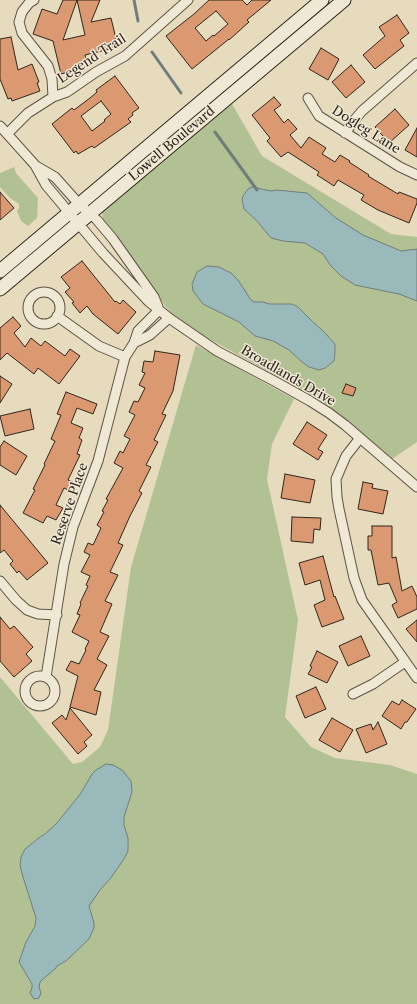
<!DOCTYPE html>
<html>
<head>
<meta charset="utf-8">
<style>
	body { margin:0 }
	canvas { display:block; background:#e7dbbe }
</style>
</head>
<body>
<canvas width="417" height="1004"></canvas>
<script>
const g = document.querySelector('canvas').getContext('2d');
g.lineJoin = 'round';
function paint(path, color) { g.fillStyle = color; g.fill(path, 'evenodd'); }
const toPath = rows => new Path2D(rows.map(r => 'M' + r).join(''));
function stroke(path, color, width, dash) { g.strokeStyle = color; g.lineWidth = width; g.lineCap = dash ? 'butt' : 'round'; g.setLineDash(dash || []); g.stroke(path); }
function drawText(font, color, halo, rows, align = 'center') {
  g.font = font + ' "Libre Caslon Text",serif'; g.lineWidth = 3; g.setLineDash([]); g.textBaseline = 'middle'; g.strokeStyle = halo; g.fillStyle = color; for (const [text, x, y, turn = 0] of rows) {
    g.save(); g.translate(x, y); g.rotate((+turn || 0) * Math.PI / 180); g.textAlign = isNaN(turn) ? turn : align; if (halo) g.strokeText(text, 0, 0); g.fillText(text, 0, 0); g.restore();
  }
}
const green = toPath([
	[231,102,262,156,391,234,417,237,417,442,392,459,346,420,323,402,193,330,175,317,165,306,125,247,103,221,102,211],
	[14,167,16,173,38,198,37,218,28,226,21,221,17,211,19,208,19,204,10,198,0,187,0,173],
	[196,345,294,399,272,444,267,479,298,620,285,717,311,747,335,758,390,765,417,774,417,1004,0,1004,0,677,73,764,82,762,100,747,108,730,131,567]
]);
const water = toPath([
	[252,187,271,191,277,190,307,193,336,218,363,235,401,251,417,249,417,301,399,294,355,285,341,276,331,266,323,254,305,243,283,241,271,238,257,221,244,209,242,200,243,196,248,189,252,187],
	[207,266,219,267,231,273,238,280,251,300,254,302,263,302,269,304,292,304,298,307,312,321,324,332,335,344,335,352,334,361,325,368,319,370,309,367,302,362,289,350,273,341,255,336,239,322,203,304,193,291,192,284,197,272,207,266],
	[106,764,113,765,122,770,131,781,132,792,124,817,124,825,128,838,128,851,124,859,110,879,100,890,89,906,94,923,94,928,89,939,66,961,57,966,55,969,43,979,40,982,39,987,41,993,39,998,34,999,30,993,32,988,32,984,19,962,26,942,35,926,36,918,23,877,20,865,21,857,25,849,40,837,45,834,57,823,81,793,92,774,96,770,106,764]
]);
const stream = toPath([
	[134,0,138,21],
	[152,52,181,93],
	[215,132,257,190]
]);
const building = toPath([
	[63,0,77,0,63,40,85,35,77,0,100,0,91,22,111,18,118,47,85,55,88,67,61,74,53,41,33,34,42,9,57,14,63,0],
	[209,0,242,0,247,5,252,0,271,0,247,20,249,22,229,40,229,39,192,69,166,36,194,14,209,0],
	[216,11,228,24,214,36,213,35,206,41,195,28,216,11],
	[397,15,409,33,400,40,404,46,375,69,363,55,385,36,379,27,397,15],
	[11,37,18,70,32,64,39,82,37,83,40,91,12,101,11,98,8,99,0,79,0,39,11,37],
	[321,48,339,59,328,80,309,69,321,48],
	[351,65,365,82,346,98,332,82,351,65],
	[115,76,139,108,132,113,133,115,128,119,131,122,94,148,92,146,78,154,76,151,74,153,52,124,72,108,74,110,90,98,97,92,96,90,115,76],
	[101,101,111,114,104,120,105,121,92,131,81,116,101,101],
	[274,97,281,105,274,110,284,123,288,119,297,129,290,135,301,148,309,137,326,148,322,154,335,162,340,155,350,161,349,162,369,175,368,176,398,194,399,192,417,199,417,203,409,223,378,210,361,200,364,195,338,180,334,186,317,175,319,172,288,152,281,157,267,141,270,138,252,115,274,97],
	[395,109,409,125,389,143,375,127,395,109],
	[417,128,417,157,405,150,417,128],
	[0,192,14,208,0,220,0,192],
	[82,261,115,302,116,301,120,304,123,300,136,312,118,334,93,314,87,306,80,313,72,303,74,302,65,292,70,288,61,277,82,261],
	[13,317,21,326,14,333,25,347,31,338,41,346,45,341,65,356,70,349,80,356,59,384,38,368,34,374,7,353,0,360,0,328,13,317],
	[155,351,180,355,173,391,162,414,166,415,154,440,158,442,146,465,151,467,139,491,142,493,130,516,118,543,123,545,110,572,118,575,105,601,112,604,100,632,109,636,97,659,107,665,94,690,101,692,96,715,70,707,78,676,66,670,71,661,79,664,86,650,85,649,89,641,72,632,80,615,77,614,81,604,80,603,88,586,86,585,90,576,81,572,90,555,84,552,88,543,93,545,101,528,97,525,104,512,102,511,108,500,106,499,123,468,114,463,120,451,123,453,130,439,124,436,135,415,129,412,134,401,138,402,145,388,139,385,145,373,142,372,144,361,153,362,155,351],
	[0,376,12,384,0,403,0,376],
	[346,384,356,388,353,396,342,393,346,384],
	[66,392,97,404,93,414,77,408,71,423,83,428,79,438,82,440,77,454,80,455,68,480,73,482,68,490,64,488,56,505,63,508,56,520,47,516,43,523,23,513,35,490,33,489,45,465,44,464,55,441,51,439,61,415,57,414,66,392],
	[30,409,34,429,5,436,0,416,30,409],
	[307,422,327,435,318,449,323,452,318,460,293,444,307,422],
	[4,441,27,456,16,475,0,465,0,447,4,441],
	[285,474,315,480,310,503,281,498,285,474],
	[363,482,373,484,372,488,388,491,383,514,358,509,363,482],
	[0,505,48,563,27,580,19,571,17,573,10,564,13,561,4,550,0,553,0,505],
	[292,517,321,518,320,530,314,529,313,543,291,541,292,517],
	[372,526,392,526,392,558,396,557,402,591,412,586,417,597,417,609,398,618,392,605,397,602,389,583,378,585,371,550,368,550,368,536,372,536,372,526],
	[323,556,334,597,335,596,344,619,322,627,314,605,325,600,320,580,305,585,299,563,323,556],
	[0,617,10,629,14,626,33,647,26,654,32,661,14,677,0,661,0,617],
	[417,620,417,642,406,629,417,620],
	[361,636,370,656,348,666,339,646,361,636],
	[317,651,338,662,327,683,308,674,312,667,310,666,317,651],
	[316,687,326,709,305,718,296,696,316,687],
	[402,700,416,709,407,722,405,722,401,729,382,716,392,701,399,705,402,700],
	[70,708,92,735,84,742,87,746,78,754,52,723,62,715,66,720,70,708],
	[332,718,353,730,340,752,319,740,332,718],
	[378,722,387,744,366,753,356,729,371,724,373,730,378,722]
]);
const minor = toPath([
	[34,0,29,3,22,12,19,22,22,33,48,66,52,79,53,97],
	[308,98,319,116,400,167,417,175],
	[0,126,35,165,46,185,103,253,148,301,169,318,217,351,276,382,310,401,329,413,345,425,417,487],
	[345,133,356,118,362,111,417,63],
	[7,134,28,113,53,97,67,92,96,72,125,56,188,0],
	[36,166,55,177,79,204,97,220,113,239,154,297,158,307],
	'28 308a16 16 0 1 1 32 0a16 16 0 1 1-32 0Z',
	[57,316,99,346,125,357],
	[134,343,150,335,169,318],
	[360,438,346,456,336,479,337,497,339,509,354,578,362,600,417,678],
	[0,581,16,600,27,610,38,614,57,615],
	'25 691a15 15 0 1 1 30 0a15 15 0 1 1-30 0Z',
	[46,677,64,564,73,527,98,461,125,357,134,343,138,331,159,310],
	[353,694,373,684,405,662]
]);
const secondary = toPath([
	[0,271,322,0],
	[0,289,344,0]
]);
const streetNames = [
	["Legend Trail",92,59,-33],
	["Dogleg Lane",366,130,32],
	["Lowell Boulevard",172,144,-40],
	["Broadlands Drive",288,376,30],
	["Reserve Place",70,504,-71]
];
paint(green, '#b2c194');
paint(water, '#9ab9ba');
stroke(water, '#707e7b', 1);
stroke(stream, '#707e7b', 3);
paint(building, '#da9970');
stroke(building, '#31261d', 1);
stroke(minor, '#5e5345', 11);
stroke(secondary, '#31261d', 15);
stroke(minor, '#efe8d5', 9);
stroke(secondary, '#efe8d5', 13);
drawText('13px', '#31261d', '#efe8d5', streetNames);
</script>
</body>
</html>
